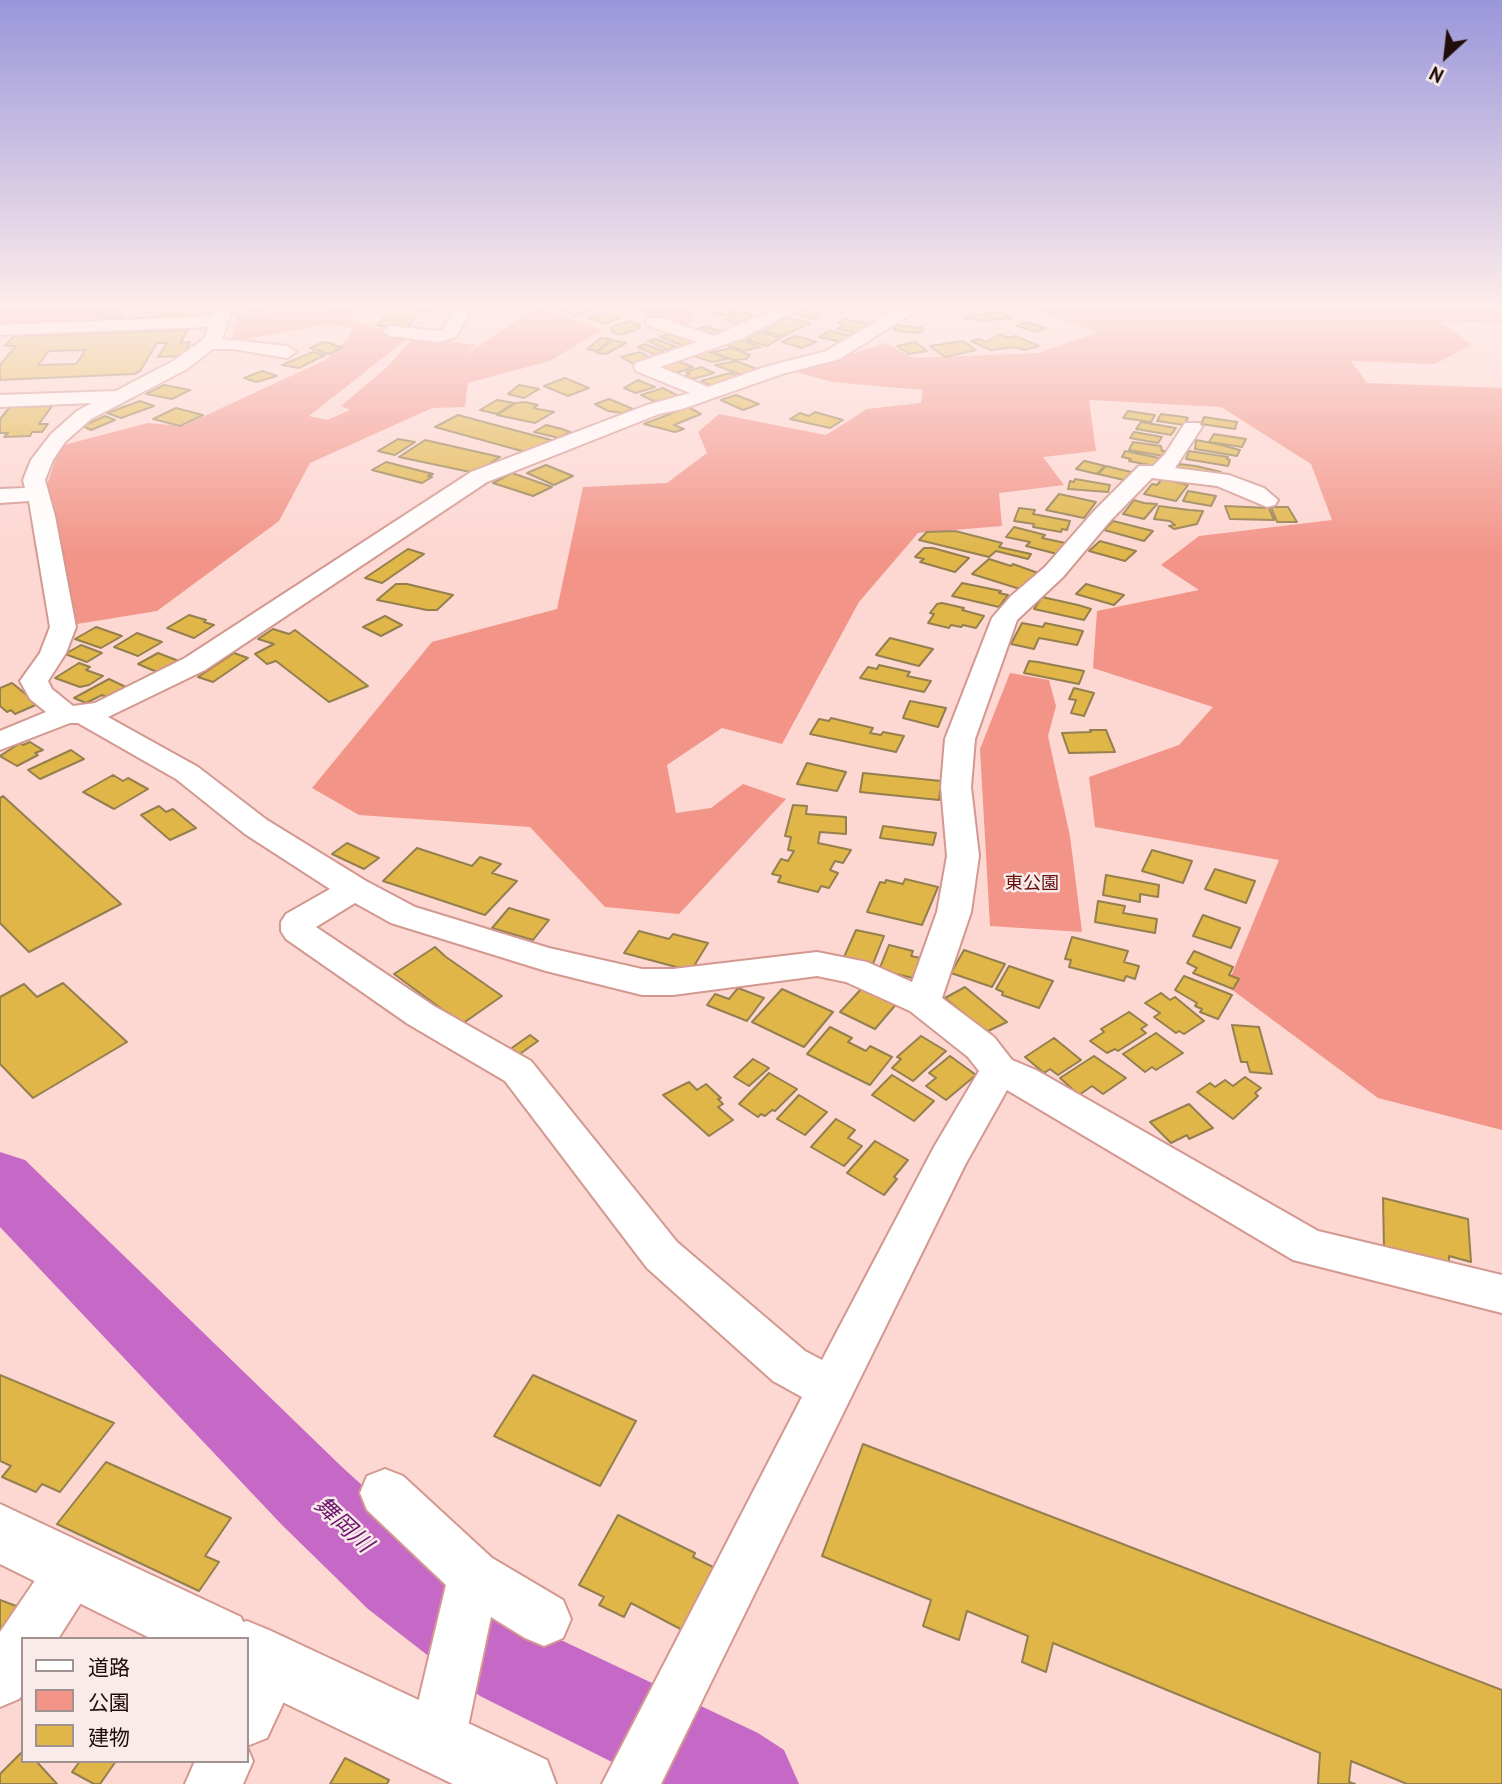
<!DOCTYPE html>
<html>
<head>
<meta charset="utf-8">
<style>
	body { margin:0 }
	#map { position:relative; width:1502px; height:1784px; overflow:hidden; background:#fdd7d2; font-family:"PT Sans","Noto Sans JP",sans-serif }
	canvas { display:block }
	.legend { position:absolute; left:21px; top:1637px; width:228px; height:126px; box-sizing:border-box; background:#f8ebe9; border:2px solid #a2928f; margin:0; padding:9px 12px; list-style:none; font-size:21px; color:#200c09 }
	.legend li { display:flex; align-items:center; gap:14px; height:35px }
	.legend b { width:35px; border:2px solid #a2928f }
	.north { position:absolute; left:1411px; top:21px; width:70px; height:70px; -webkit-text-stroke:5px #f8ebe9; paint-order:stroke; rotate:207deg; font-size:19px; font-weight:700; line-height:28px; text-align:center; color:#200c09 }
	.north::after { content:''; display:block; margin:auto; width:24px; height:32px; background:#200c09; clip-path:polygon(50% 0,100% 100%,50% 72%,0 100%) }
</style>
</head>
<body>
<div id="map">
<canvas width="1502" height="1784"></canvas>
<ul class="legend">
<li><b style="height:9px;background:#fff"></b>道路</li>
<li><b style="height:19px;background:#f29488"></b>公園</li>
<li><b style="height:19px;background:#e0b649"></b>建物</li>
</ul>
<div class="north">N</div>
</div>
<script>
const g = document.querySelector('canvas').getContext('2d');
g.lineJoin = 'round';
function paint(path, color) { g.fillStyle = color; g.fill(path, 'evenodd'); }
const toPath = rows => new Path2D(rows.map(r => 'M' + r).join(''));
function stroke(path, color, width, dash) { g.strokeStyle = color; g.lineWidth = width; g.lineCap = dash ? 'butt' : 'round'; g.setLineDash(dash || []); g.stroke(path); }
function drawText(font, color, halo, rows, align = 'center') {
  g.font = font + ' "PT Sans","Noto Sans JP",sans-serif'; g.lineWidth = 5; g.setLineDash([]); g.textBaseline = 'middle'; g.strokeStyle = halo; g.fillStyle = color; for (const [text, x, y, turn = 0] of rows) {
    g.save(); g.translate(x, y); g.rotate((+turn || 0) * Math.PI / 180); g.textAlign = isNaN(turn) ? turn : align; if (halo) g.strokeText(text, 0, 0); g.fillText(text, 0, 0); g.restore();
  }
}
const green = toPath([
	[0,305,130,305,120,321,0,326],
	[627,305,699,305,691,310,694,322,675,324,624,306],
	[1021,305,1502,305,1502,323,1440,321,1471,345,1435,364,1351,361,1367,383,1502,388,1502,1130,1378,1098,1227,986,1279,860,1095,827,1089,777,1179,745,1213,707,1093,668,1097,611,1199,590,1161,565,1199,536,1332,520,1311,464,1221,407,1089,400,1096,451,1043,457,1064,485,999,493,1002,526,918,533,859,602,782,744,722,728,667,765,676,813,711,808,743,784,786,799,679,914,605,907,530,827,359,815,312,788,432,642,557,609,583,487,667,483,707,453,698,432,719,414,826,435,867,409,921,403,923,390,832,382,796,372,885,343,914,358,1038,353,1099,332],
	[537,307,602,330,550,361,468,383,465,407,432,408,310,463,279,521,157,611,77,624,45,491,60,446,148,423,183,426,325,360,349,338,353,328,328,324,231,342,238,314,355,308,351,321,408,338,309,416,327,420,350,410,341,406,388,366,414,337,476,345,463,356],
	[1010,673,1049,680,1056,706,1048,736,1070,836,1082,932,990,926,980,749]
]);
const river = toPath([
	[0,1152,25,1160,342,1467,430,1547,544,1632,758,1733,784,1750,799,1784,656,1784,480,1696,368,1609,282,1525,0,1227,0,1152]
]);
const building = toPath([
	[166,305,206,305,198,317,157,319,166,305],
	[247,305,296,305,296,308,246,312,247,305],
	[391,305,451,305,439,306,436,310,420,310,408,327,377,326,392,308,389,308,391,305],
	[722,305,731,308,728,309,737,311,726,316,708,311,722,305],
	[577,306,584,309,594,310,578,316,563,311,577,306],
	[804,310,818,313,815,314,821,315,814,319,795,314,804,310],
	[996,311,1012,318,983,321,964,318,996,311],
	[739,312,752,315,748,316,760,320,745,326,726,320,736,316,732,315,739,312],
	[600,313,606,314,619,318,605,324,587,318,600,313],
	[787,317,810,323,784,336,765,331,787,317],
	[845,319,870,324,866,327,873,328,862,334,837,329,846,324,839,323,845,319],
	[630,321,640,325,636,327,641,328,621,335,612,332,612,327,630,321],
	[1027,322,1046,328,1036,332,1017,326,1027,322],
	[896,325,923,328,922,332,912,333,894,330,896,325],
	[707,326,724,333,709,338,692,331,707,326],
	[188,330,180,343,190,342,183,356,158,357,167,343,157,343,140,371,134,374,0,380,0,365,16,346,5,346,14,336,188,330],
	[86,350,76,364,38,365,49,351,86,350],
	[829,331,857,337,846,343,819,337,829,331],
	[674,332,704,343,689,348,660,337,674,332],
	[762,332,781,338,767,346,747,340,751,339,745,337,762,332],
	[1000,334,1008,338,1015,336,1039,346,1024,350,1016,347,991,350,971,341,979,339,986,342,1000,334],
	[795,336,801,337,816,342,802,348,782,342,795,336],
	[601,338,611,339,597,351,587,349,601,338],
	[656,339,677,347,667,350,648,341,656,339],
	[739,339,760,347,743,351,724,344,739,339],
	[612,340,626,343,606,354,596,353,612,340],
	[963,341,976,350,945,357,930,346,963,341],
	[324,342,334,344,332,345,342,347,329,354,310,348,324,342],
	[915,342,927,351,909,354,897,346,915,342],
	[645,344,665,352,656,355,638,347,645,344],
	[732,348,750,355,746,359,733,360,712,352,732,348],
	[705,350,727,359,712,362,691,355,705,350],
	[313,352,325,355,299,368,282,365,313,352],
	[640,352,656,361,637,366,621,357,640,352],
	[677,361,693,367,676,373,660,367,677,361],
	[736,361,757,369,742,375,715,365,736,361],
	[701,367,714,373,693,379,685,376,690,374,686,372,701,367],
	[262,371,277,376,256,382,244,378,262,371],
	[730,373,741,378,712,386,701,381,730,373],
	[565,378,589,388,568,396,544,386,565,378],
	[638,380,645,383,655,387,636,393,624,388,638,380],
	[164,385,190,390,172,399,146,394,164,385],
	[519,385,539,389,524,398,508,394,519,385],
	[663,388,682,398,667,403,661,400,656,402,641,395,663,388],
	[736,395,759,404,743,410,721,400,736,395],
	[609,399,633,409,623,413,608,411,595,404,609,399],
	[497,400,514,403,497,414,480,410,497,400],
	[140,401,154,406,121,418,107,413,140,401],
	[525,402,538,405,533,408,554,412,535,423,497,415,516,403,525,402],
	[52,406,39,424,48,424,42,432,32,432,30,436,4,437,8,433,0,433,0,419,10,407,52,406],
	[688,407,701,414,674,425,684,429,675,432,644,424,688,407],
	[176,408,203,415,180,426,153,419,176,408],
	[1128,411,1155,415,1151,422,1123,418,1128,411],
	[815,412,843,420,830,428,790,419,800,413,809,416,815,412],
	[1161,414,1184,417,1188,418,1184,425,1157,421,1161,414],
	[458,415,551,440,529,453,435,427,458,415],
	[105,416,115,420,91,430,83,426,105,416],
	[1204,417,1237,422,1235,429,1201,424,1204,417],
	[1141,422,1176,428,1171,435,1136,429,1141,422],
	[546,425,562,429,570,432,559,438,534,432,546,425],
	[1134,432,1162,437,1158,443,1130,438,1134,432],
	[1214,434,1246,439,1242,447,1209,442,1214,434],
	[398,439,415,442,395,455,378,451,398,439],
	[425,440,500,457,475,473,399,457,425,440],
	[1196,440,1217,444,1240,450,1237,456,1195,449,1196,440],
	[1133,442,1161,446,1162,451,1166,451,1163,456,1129,450,1133,442],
	[1125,451,1164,459,1159,467,1129,461,1131,459,1122,457,1125,451],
	[1189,451,1228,457,1227,459,1230,460,1228,466,1186,459,1189,451],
	[1084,461,1085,461,1105,466,1097,474,1076,469,1084,461],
	[386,462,433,474,428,476,432,477,422,483,372,470,386,462],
	[1179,464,1196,466,1221,472,1218,477,1175,472,1179,464],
	[546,465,573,476,554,485,527,473,546,465],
	[1106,466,1131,472,1132,472,1124,480,1098,474,1106,466],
	[512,473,552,487,533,496,493,483,512,473],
	[1075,479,1110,485,1108,492,1068,489,1070,481,1074,482,1075,479],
	[1162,479,1188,485,1176,501,1144,494,1152,484,1157,485,1162,479],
	[1188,491,1216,496,1211,506,1183,501,1188,491],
	[1059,494,1096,502,1084,518,1046,510,1059,494],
	[1134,500,1144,503,1157,504,1144,519,1123,514,1134,500],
	[1159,506,1189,510,1203,511,1197,524,1174,529,1169,526,1175,525,1170,521,1154,519,1159,506],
	[1225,506,1269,508,1274,520,1230,519,1225,506],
	[1271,507,1288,507,1297,522,1277,522,1271,507],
	[1019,508,1035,510,1033,514,1070,521,1067,530,1062,529,1061,532,1033,527,1034,524,1014,521,1019,508],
	[1113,521,1153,531,1144,541,1104,530,1113,521],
	[1014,527,1045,535,1042,538,1070,544,1061,555,1026,546,1030,542,1006,537,1014,527],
	[955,531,1002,543,999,547,1031,554,1028,559,996,551,989,557,919,540,927,532,955,531],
	[1100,541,1136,551,1125,561,1089,551,1100,541],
	[924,548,933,548,969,558,955,572,920,562,924,559,915,557,924,548],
	[408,549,424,554,382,583,365,578,408,549],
	[989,559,1011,566,1013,564,1038,573,1020,589,972,574,989,559],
	[962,583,1001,591,999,593,1008,595,999,607,952,596,962,583],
	[396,584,407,584,453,595,437,610,427,610,377,600,396,584],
	[1086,584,1124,595,1114,605,1076,594,1086,584],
	[1042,597,1078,605,1091,609,1084,620,1034,609,1042,597],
	[942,603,964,608,962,610,984,616,976,628,963,625,961,627,951,625,949,628,928,623,934,614,930,613,937,604,942,603],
	[189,615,206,620,204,622,214,625,194,638,167,628,189,615],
	[385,616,402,625,381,636,363,627,385,616],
	[1022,623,1043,627,1045,623,1083,631,1077,645,1039,638,1034,649,1011,644,1022,623],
	[96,627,122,636,101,648,75,639,96,627],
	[273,629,289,634,295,630,368,686,329,702,276,661,267,664,255,654,274,644,258,639,273,629],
	[137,633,162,642,138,656,114,647,137,633],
	[890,638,933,649,919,666,876,655,890,638],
	[81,645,102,653,87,662,65,654,81,645],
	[158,653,184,663,170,671,163,668,157,672,138,664,158,653],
	[234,653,248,658,213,682,198,677,234,653],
	[1029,661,1038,662,1084,671,1079,684,1024,673,1029,661],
	[79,663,90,667,86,670,103,676,89,685,80,687,55,678,79,663],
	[879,665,910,672,907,676,931,681,924,692,860,678,868,667,877,669,879,665],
	[109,679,130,689,111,699,102,695,86,703,74,698,109,679],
	[12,683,38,704,15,714,11,710,7,712,0,706,0,688,12,683],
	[1074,688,1094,693,1084,716,1071,713,1076,700,1069,699,1074,688],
	[910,701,946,708,938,727,903,718,910,701],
	[831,718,873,728,870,733,881,735,883,732,904,736,896,752,810,734,819,719,829,721,831,718],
	[1090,730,1106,730,1115,752,1069,753,1062,733,1091,732,1090,730],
	[30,742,43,750,35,753,38,755,17,766,0,756,20,743,23,745,30,742],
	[71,750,84,759,40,779,28,770,71,750],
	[807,763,846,772,837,791,797,784,807,763],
	[863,773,941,781,939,800,860,792,863,773],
	[113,775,123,781,128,778,148,789,114,809,83,792,113,775],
	[3,796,121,904,29,952,0,923,0,798,3,796],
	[793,805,807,806,806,814,846,817,846,834,820,832,818,843,851,850,843,863,835,861,830,870,838,873,829,888,821,886,818,892,778,882,781,876,772,874,781,859,788,861,794,851,788,850,791,837,785,836,793,805],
	[159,806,166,812,173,809,196,828,170,840,141,815,159,806],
	[883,826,936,833,933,845,880,838,883,826],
	[347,843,379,858,364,869,332,854,347,843],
	[417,848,472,866,480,857,501,864,492,873,517,881,485,915,383,881,417,848],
	[1152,850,1192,861,1183,883,1142,871,1152,850],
	[1215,869,1255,881,1246,903,1205,889,1215,869],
	[1106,875,1159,885,1158,897,1140,894,1140,902,1103,895,1106,875],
	[905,879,938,887,922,925,867,912,880,882,885,883,886,880,903,884,905,879],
	[1098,901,1125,906,1123,913,1157,919,1155,933,1095,922,1098,901],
	[509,908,549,920,533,940,492,928,509,908],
	[1203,915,1240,928,1231,948,1193,936,1203,915],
	[856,930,884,936,873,964,844,957,856,930],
	[639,931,669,939,673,934,708,943,691,971,624,953,639,931],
	[1072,937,1128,951,1124,962,1139,966,1135,979,1126,976,1124,981,1069,967,1071,960,1065,959,1072,937],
	[889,945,913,951,911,956,925,959,917,979,879,970,889,945],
	[435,947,446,957,502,996,462,1024,394,974,435,947],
	[964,950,1005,964,992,987,951,973,964,950],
	[1194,951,1233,967,1229,975,1239,979,1233,989,1193,973,1197,968,1187,963,1194,951],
	[1009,966,1053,981,1039,1008,1002,995,1003,992,996,989,1009,966],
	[1184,976,1232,995,1218,1019,1200,1012,1202,1009,1195,1006,1197,1003,1175,990,1184,976],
	[63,983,127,1042,33,1098,0,1064,0,997,24,984,37,997,63,983],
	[863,987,898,1002,875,1029,840,1012,863,987],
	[965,987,1007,1022,986,1032,945,998,965,987],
	[738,988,764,998,747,1021,707,1005,715,994,729,999,738,988],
	[782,989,833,1012,804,1047,752,1022,782,989],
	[1161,993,1170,1000,1175,997,1204,1021,1184,1034,1179,1031,1176,1033,1154,1017,1160,1013,1145,1003,1161,993],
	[1129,1012,1147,1025,1141,1029,1146,1033,1118,1051,1115,1049,1107,1053,1090,1041,1104,1032,1101,1029,1129,1012],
	[1232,1025,1259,1027,1272,1074,1250,1072,1247,1062,1241,1062,1232,1025],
	[830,1027,852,1038,848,1042,866,1051,870,1046,892,1057,870,1085,807,1054,830,1027],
	[1156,1033,1183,1053,1156,1070,1152,1067,1145,1072,1123,1054,1156,1033],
	[530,1035,538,1041,517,1056,509,1050,530,1035],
	[921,1036,946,1051,913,1081,892,1068,901,1059,897,1057,921,1036],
	[1054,1038,1081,1060,1058,1075,1050,1069,1044,1073,1025,1057,1054,1038],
	[950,1056,976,1075,946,1100,926,1086,936,1078,929,1073,950,1056],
	[1094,1056,1126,1078,1103,1094,1092,1086,1079,1095,1060,1078,1094,1056],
	[753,1059,769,1068,749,1086,734,1077,753,1059],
	[769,1073,797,1089,775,1111,772,1110,765,1116,761,1114,758,1117,739,1104,769,1073],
	[892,1075,934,1101,914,1121,872,1095,892,1075],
	[1245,1077,1261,1088,1255,1093,1258,1096,1233,1119,1197,1092,1210,1083,1215,1087,1225,1080,1233,1086,1245,1077],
	[689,1082,697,1090,706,1084,721,1098,718,1099,723,1104,718,1107,733,1120,709,1136,663,1095,689,1082],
	[799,1095,827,1112,805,1135,777,1119,799,1095],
	[1189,1104,1213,1128,1189,1139,1187,1135,1171,1143,1150,1122,1189,1104],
	[836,1119,855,1130,848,1138,862,1146,844,1166,811,1147,836,1119],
	[875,1141,908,1160,894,1177,897,1179,884,1195,847,1173,875,1141],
	[1383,1198,1468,1219,1471,1262,1449,1256,1449,1264,1384,1248,1383,1198],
	[0,1375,114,1423,60,1492,42,1484,36,1492,2,1477,11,1466,0,1461,0,1375],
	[533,1375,636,1421,600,1486,494,1436,533,1375],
	[863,1444,1502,1690,1502,1784,1407,1784,1351,1761,1349,1782,1355,1784,1318,1784,1320,1753,1053,1643,1046,1672,1022,1662,1028,1636,967,1611,959,1640,923,1626,931,1600,822,1556,863,1444],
	[106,1462,231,1518,205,1556,219,1562,199,1591,57,1524,106,1462],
	[618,1515,695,1553,693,1557,721,1571,690,1634,631,1603,624,1617,599,1605,604,1597,579,1585,618,1515],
	[0,1600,27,1610,0,1650,0,1600],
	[23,1751,23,1761,36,1761,57,1784,0,1784,0,1774,23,1751],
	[345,1758,389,1780,387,1784,330,1784,345,1758],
	[80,1761,116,1761,100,1784,94,1784,72,1772,80,1761]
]);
const minor = toPath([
	[216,305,234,305,222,339,287,346,296,352,287,358,233,349,213,349,187,369,91,419,65,442,53,460,45,480,55,516,76,627,66,653,48,681,52,689,73,706,95,703,185,658,471,472,647,405,690,393,636,371,634,367,636,363,697,342,649,326,646,322,649,318,661,318,714,336,783,305,806,305,743,338,660,367,708,387,768,366,826,351,904,305,925,305,840,359,782,374,682,409,659,414,487,482,205,670,108,717,198,767,267,820,366,881,415,907,549,948,642,969,673,969,817,952,867,962,912,982,937,912,947,856,941,787,945,739,992,618,1011,596,1045,567,1094,511,1139,466,1153,466,1165,454,1185,423,1199,423,1202,427,1175,468,1229,475,1264,488,1278,500,1275,505,1267,507,1217,486,1152,478,1110,521,1063,577,1017,620,975,739,971,787,979,856,971,912,942,998,994,1037,1012,1060,1036,1070,1318,1231,1502,1275,1502,1313,1293,1260,1007,1090,965,1165,661,1784,602,1784,802,1397,773,1381,647,1268,505,1081,408,1024,286,939,281,931,281,922,286,914,330,889,245,834,176,779,78,723,70,723,0,750,0,731,46,712,30,699,20,681,40,653,50,627,29,501,0,503,0,489,25,488,23,480,31,460,51,434,77,411,92,403,0,407,0,395,116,391,173,361,204,339,208,327,0,335,0,325,212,316,216,305],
	[355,903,391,923,546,971,642,995,673,995,817,976,846,982,910,1011,968,1057,979,1071,934,1147,822,1360,805,1351,677,1242,531,1061,434,1006,316,927,355,903],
	[452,305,509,305,500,310,469,313,456,337,439,342,391,336,382,331,391,326,438,331,443,329,454,309,452,305],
	[385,1469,403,1476,492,1558,563,1600,571,1619,563,1638,544,1646,525,1638,491,1617,465,1741,457,1761,437,1769,417,1761,409,1741,446,1585,367,1510,360,1493,367,1476,385,1469],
	[73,1543,91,1551,99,1569,91,1587,58,1639,23,1639,23,1694,19,1699,0,1707,0,1632,55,1551,73,1543],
	[274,1638,293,1646,301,1665,267,1738,247,1746,247,1661,255,1646,274,1638],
	[247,1747,253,1761,243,1784,185,1784,195,1761,247,1761,247,1747]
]);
const major = toPath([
	[0,1504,241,1617,243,1622,247,1621,269,1630,547,1760,556,1784,453,1784,247,1685,247,1639,152,1639,0,1564,0,1504]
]);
const parkNames = [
	["東公園",1032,884]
];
const nearWaternames = [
	["舞岡川",343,1525,43]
];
paint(green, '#f29488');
paint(river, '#c668c5');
paint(building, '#e0b649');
stroke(building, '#947f4e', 2);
stroke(minor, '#d39890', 4);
stroke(major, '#d39890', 4);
paint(minor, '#fff');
paint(major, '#fff');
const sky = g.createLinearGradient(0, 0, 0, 555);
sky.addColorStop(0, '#9a96da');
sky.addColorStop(0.55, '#feedeb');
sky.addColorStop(1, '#feedeb00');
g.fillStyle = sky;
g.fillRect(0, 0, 1502, 555);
drawText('18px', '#640e0d', '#f8ebe9', parkNames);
drawText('italic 23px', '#6e166f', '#f8ebe9', nearWaternames);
</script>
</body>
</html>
